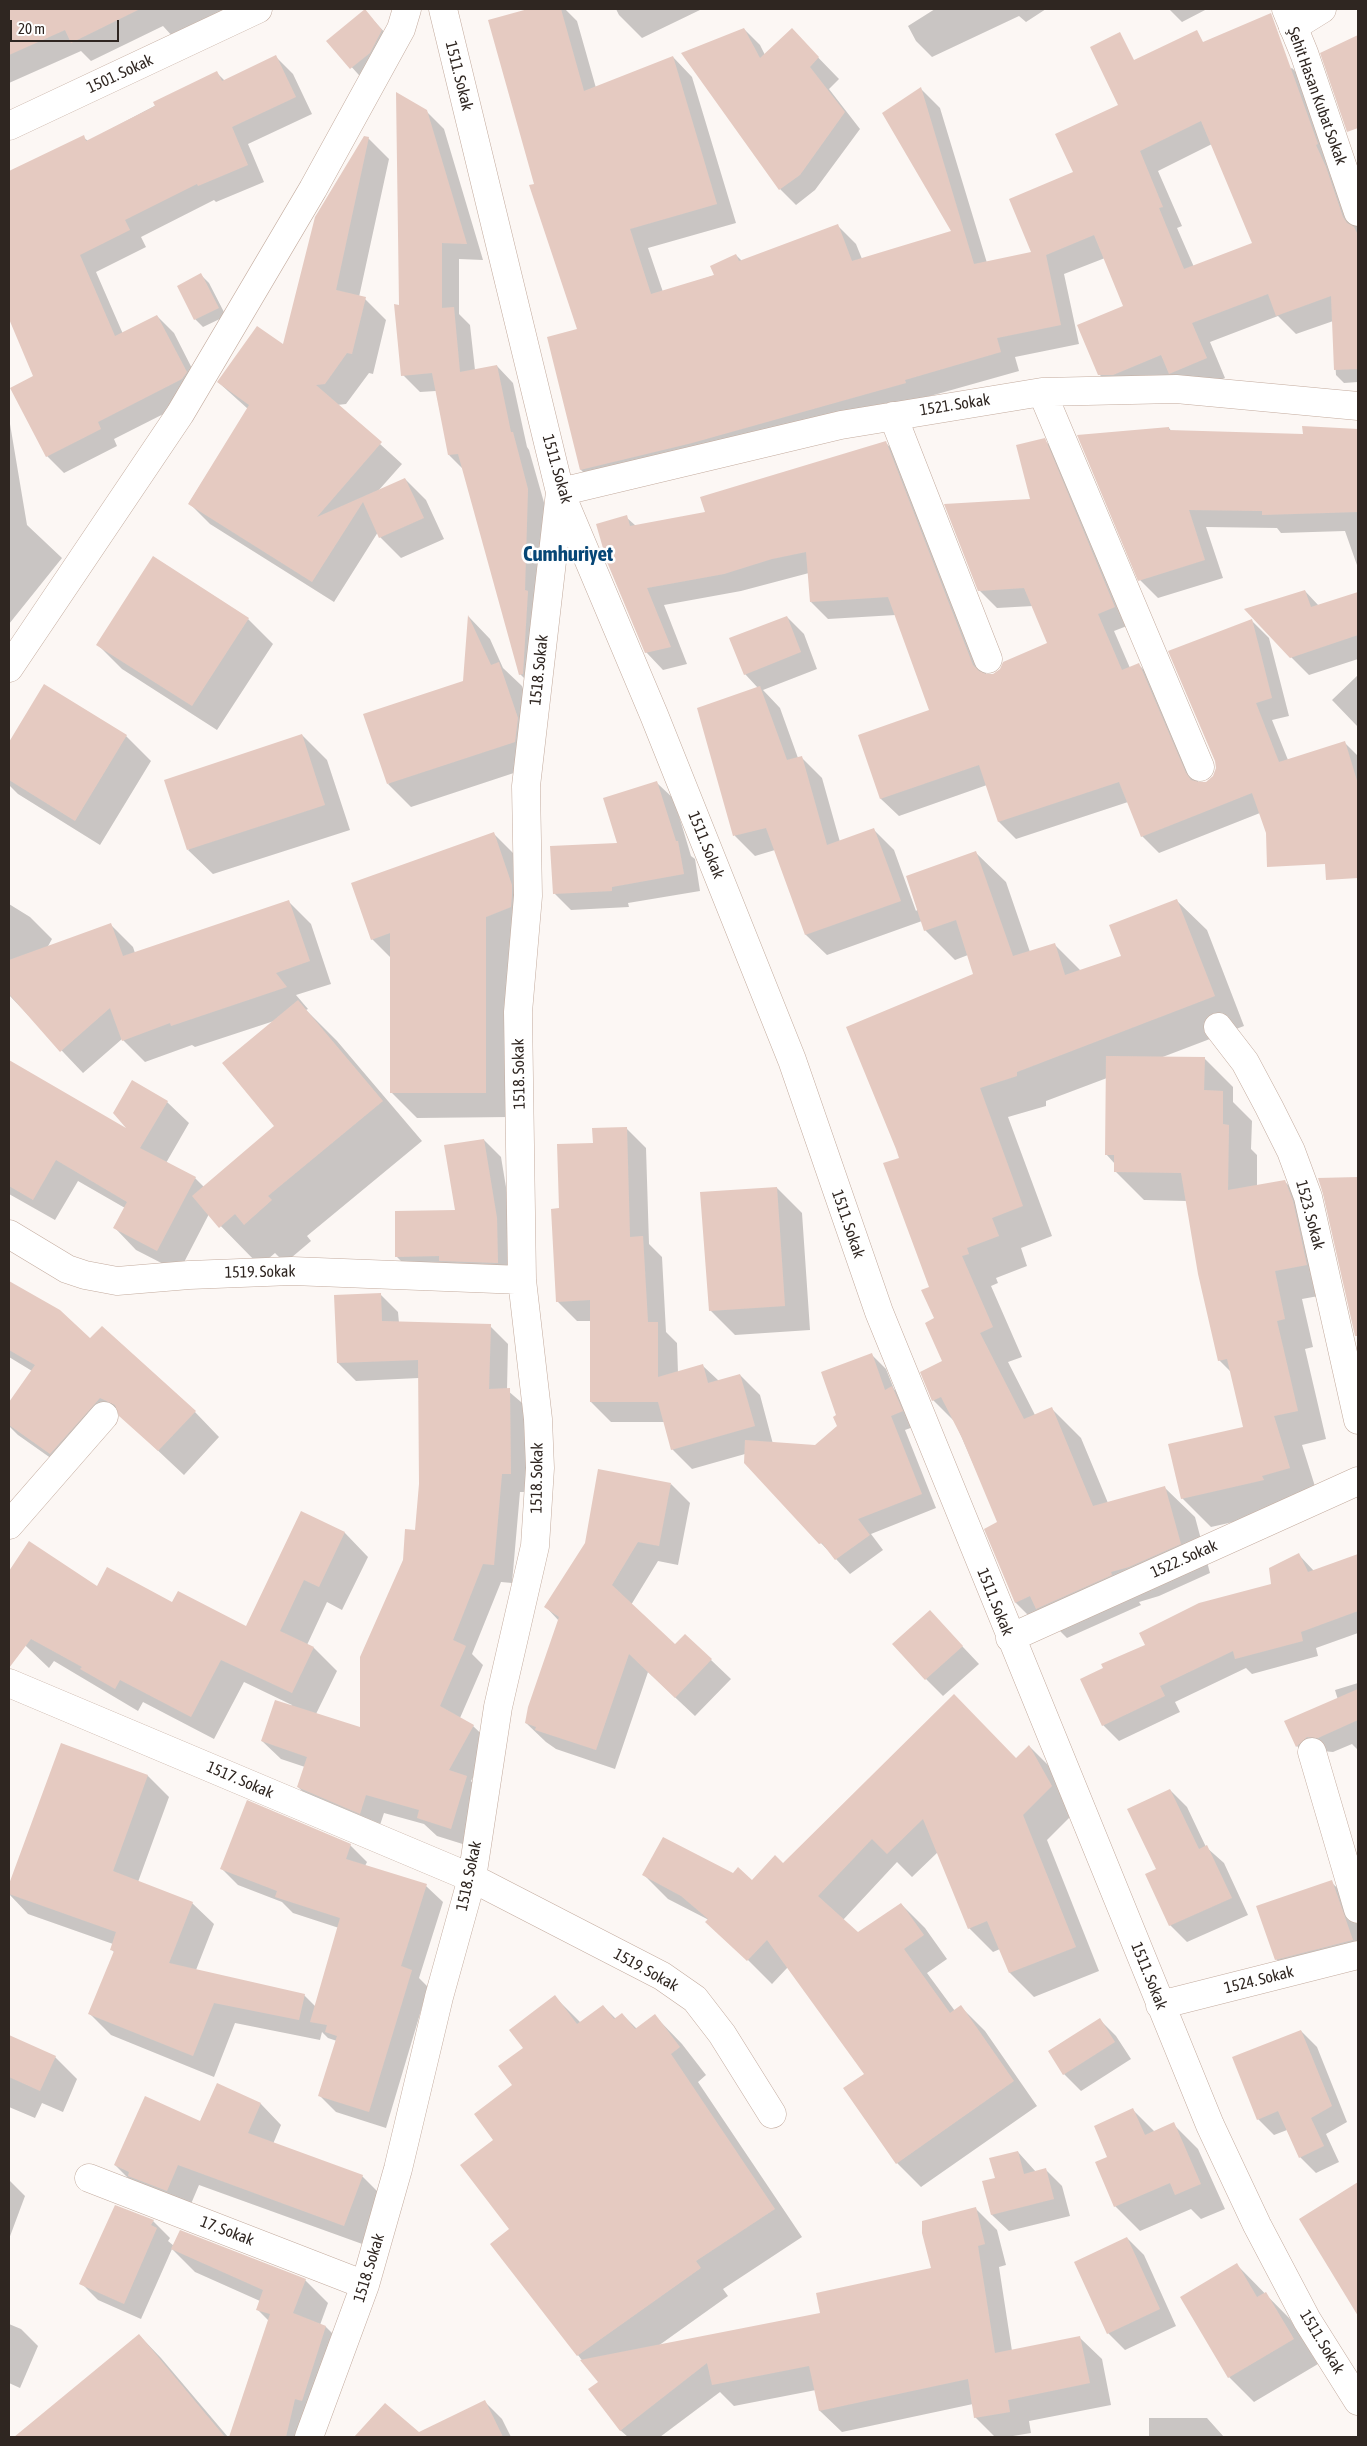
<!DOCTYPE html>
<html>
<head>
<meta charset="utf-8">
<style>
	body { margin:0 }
	#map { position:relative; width:1367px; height:2446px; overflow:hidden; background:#fcf7f4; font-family:"Asap Condensed",sans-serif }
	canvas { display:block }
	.frame { position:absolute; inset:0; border:10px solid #2f2621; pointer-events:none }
	.scale { position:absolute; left:10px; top:20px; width:109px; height:22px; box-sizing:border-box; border:2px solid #2f2621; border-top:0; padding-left:6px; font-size:15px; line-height:18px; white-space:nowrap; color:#2f2621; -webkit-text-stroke:4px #fff; paint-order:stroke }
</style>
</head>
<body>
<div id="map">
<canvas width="1367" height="2446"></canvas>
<div class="frame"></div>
<div class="scale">20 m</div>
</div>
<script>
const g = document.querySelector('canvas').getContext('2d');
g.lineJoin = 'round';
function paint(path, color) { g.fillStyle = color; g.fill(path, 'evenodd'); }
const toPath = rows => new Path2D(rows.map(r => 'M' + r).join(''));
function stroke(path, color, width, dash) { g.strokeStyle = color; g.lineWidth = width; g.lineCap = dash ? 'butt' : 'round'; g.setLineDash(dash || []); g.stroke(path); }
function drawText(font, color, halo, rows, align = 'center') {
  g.font = font + ' "Asap Condensed",sans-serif'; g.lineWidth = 5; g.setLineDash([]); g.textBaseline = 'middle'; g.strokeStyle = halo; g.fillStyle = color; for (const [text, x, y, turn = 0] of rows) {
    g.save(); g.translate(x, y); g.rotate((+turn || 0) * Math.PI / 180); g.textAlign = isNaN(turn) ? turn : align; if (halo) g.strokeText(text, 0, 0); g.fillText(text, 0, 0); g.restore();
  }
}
const shadow = toPath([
	[9,9,222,9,232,27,184,49,163,26,91,61,81,51,9,83],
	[533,9,565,9,577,21,596,88,673,57,692,77,736,223,648,248,663,292,715,275,736,255,742,261,837,225,856,244,862,259,952,232,921,89,940,108,987,263,1033,253,1075,173,1292,68,1311,87,1358,226,1358,329,1352,331,1339,319,1296,334,1278,316,1210,342,1225,378,1189,392,1118,394,1099,374,1125,307,1105,258,1064,274,1079,344,1015,357,1019,371,600,489,581,470,579,330,489,21],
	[1212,144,1254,244,1194,267,1177,228,1182,226,1158,171],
	[616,9,702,9,642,38,619,15],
	[935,9,1046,9,1026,22,1019,16,932,57,916,41,908,26],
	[1169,9,1207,9,1182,22],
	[365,11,399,48,368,85,328,41],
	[744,29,760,45,765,55,807,46,839,79,829,89,860,129,815,190,796,205,780,189],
	[1358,36,1358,99,1351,102,1322,53],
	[276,57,293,74,312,114,248,144,264,182,216,202,214,200,141,237,146,247,96,272,123,334,157,316,174,333,203,390,199,396,114,439,117,446,64,473,47,456,34,376,9,316,9,299,16,296,9,278,9,172,83,137,88,141,217,73,225,81],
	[426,111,444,129,483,260,459,259,459,314,470,325,475,370,497,366,513,383,527,447,529,450,545,506,537,691,520,674,463,469,449,455,436,391,420,392,403,375,400,307],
	[368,138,389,159,359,297,365,299,386,320,373,374,369,373,346,404,337,405,402,464,378,491,405,479,426,500,444,539,401,558,380,537,378,532,334,602,210,524,189,503,248,409,218,382,284,347],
	[201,275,209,283,226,316,203,327,195,319],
	[1358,344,1358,382,1344,383,1336,375,1334,345],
	[9,418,27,525,62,558,9,624],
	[1304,427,1358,430,1358,568,1345,531,1281,533,1277,528,1206,527,1223,578,1158,598,1140,580,1169,428,1172,432,1304,435],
	[1044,440,1062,457,1132,624,1114,631,1130,668,1139,665,1156,682,1199,784,1207,782,1214,777,1217,769,1252,621,1269,638,1289,716,1272,720,1288,760,1344,742,1358,756,1358,834,1283,846,1260,813,1159,853,1142,836,1128,802,1016,839,999,822,987,785,899,816,881,799,859,736,931,711,896,615,828,619,811,602,809,573,741,591,664,605,687,664,663,670,646,652,626,517,636,526,707,513,886,443,903,460,987,676,994,675,1048,644,1033,606,997,608,979,590,1032,500],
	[1305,591,1319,606,1358,593,1358,659,1309,675,1291,657],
	[469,617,490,639,503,668,522,686,541,742,538,765,411,807,388,784,465,682],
	[787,617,804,634,817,669,763,690,780,708,798,758,801,757,822,778,840,842,874,830,894,850,916,911,976,853,1006,882,1030,952,1054,944,1081,971,1123,957,1177,901,1207,930,1244,1026,1160,1058,1204,1058,1233,1087,1233,1102,1252,1121,1251,1149,1257,1155,1257,1186,1285,1182,1314,1210,1335,1293,1302,1299,1313,1347,1305,1349,1326,1439,1302,1445,1318,1496,1291,1509,1211,1527,1182,1498,1244,1428,1231,1372,1219,1360,1187,1201,1144,1200,1115,1171,1115,1164,1106,1154,1107,1078,1046,1101,1046,1106,1008,1117,1052,1236,1021,1248,1027,1266,996,1278,998,1283,991,1286,1022,1357,1008,1362,1035,1415,1052,1409,1081,1438,1108,1503,1165,1488,1195,1517,1210,1573,1159,1596,1139,1602,1141,1605,1067,1638,1056,1627,1045,1632,1016,1603,986,1530,999,1523,955,1422,933,1400,944,1362,931,1288,900,1159,975,975,968,955,955,960,925,930,922,921,827,955,806,935,775,850,755,856,735,836,699,709,758,688,745,674],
	[248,619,273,644,217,730,122,669,97,644],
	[1358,675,1358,727,1332,700],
	[44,686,126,736,151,761,100,845,18,794,9,785,9,744],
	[302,735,327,760,350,830,213,874,188,850],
	[657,783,674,799,691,856,695,859,700,891,628,903,629,907,571,910,554,893,619,844],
	[493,833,518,858,536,932,510,941,511,1117,417,1118,392,1093,391,958,372,939],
	[289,902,311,924,331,984,296,995,308,1009,306,1010,337,1041,422,1141,307,1236,311,1241,285,1263,275,1253,260,1266,209,1214,179,1272,136,1250,115,1228,125,1208,78,1181,55,1220,9,1194,9,1062,131,1132,167,1102,189,1123,166,1163,195,1178,204,1187,276,1126,274,1021,195,1047,192,1045,145,1062,122,1039,83,1073,9,995,9,904,30,917,52,939,47,948,111,925,133,947,135,953],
	[626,1128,646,1148,649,1244,662,1257,666,1332,677,1343,678,1373,703,1366,719,1381,740,1375,760,1395,773,1444,815,1446,838,1427,838,1415,872,1355,886,1369,894,1389,907,1402,916,1426,905,1430,936,1508,871,1534,883,1550,850,1574,745,1462,745,1454,692,1469,672,1449,665,1422,611,1422,591,1402,591,1321,577,1321,557,1301,560,1210,594,1144],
	[484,1140,501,1157,514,1235,514,1280,413,1273,396,1256,456,1212],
	[1358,1179,1358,1339,1320,1180],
	[777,1188,802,1213,810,1330,735,1335,710,1310],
	[9,1282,60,1311,90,1339,195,1412,219,1437,184,1475,120,1415,124,1400,62,1466,18,1435,9,1426,9,1405,32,1371,9,1357],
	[380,1294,398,1312,399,1323,490,1326,508,1344,507,1390,528,1408,529,1492,520,1492,512,1583,501,1582,472,1654,483,1665,460,1718,473,1726,492,1744,471,1781,484,1795,469,1846,437,1836,424,1824,384,1813,378,1831,316,1805,298,1787,305,1767,281,1759,262,1741,292,1705,244,1682,214,1739,143,1702,138,1711,54,1661,49,1668,9,1630,9,1573,30,1543,97,1588,172,1604,247,1628,301,1513,345,1533,368,1557,342,1610,327,1602,307,1645,314,1648,337,1671,316,1714,361,1729,416,1531,420,1484,419,1378,356,1381,338,1363],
	[671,1484,690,1503,678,1565,658,1561,631,1605,675,1646,711,1660,731,1679,695,1716,648,1672,615,1769,556,1749,546,1742,526,1723,559,1621,546,1607],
	[1299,1555,1314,1571,1342,1561,1358,1577,1358,1633,1316,1648,1318,1656,1252,1674,1246,1668,1175,1702,1180,1712,1119,1741,1103,1725,1146,1646,1272,1585],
	[930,1612,979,1664,943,1696,926,1679],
	[1358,1683,1358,1750,1352,1744,1333,1752,1322,1751,1311,1761,1297,1746,1286,1722,1338,1700,1335,1690],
	[62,1744,148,1776,169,1797,138,1882,192,1903,214,1924,196,1970,304,1995,316,2007,339,1928,293,1913,282,1902,238,1885,221,1868,350,1845,367,1862,365,1866,426,1886,443,1902,419,1978,428,1987,386,2128,336,2112,320,2096,337,2041,328,2038,322,2032,320,2040,235,2023,214,2077,111,2035,90,2014,115,1953,111,1949,113,1944,28,1914,9,1894,9,1888],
	[1029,1746,1053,1770,1076,1811,1047,1840,1099,1971,1034,1997,1010,1973,1000,1949,993,1952,969,1928,938,1852,912,1877,897,1862,843,1920,858,1934,901,1904,925,1928,947,1959,927,1973,955,2011,961,2007,985,2031,1037,2106,921,2187,897,2163,865,2074,788,1967,772,1984,707,1919,668,1899,644,1875,734,1874,752,1882,783,1864,1016,1759],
	[1170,1790,1187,1807,1206,1847,1224,1863,1248,1915,1187,1942,1170,1925],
	[1331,1882,1348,1898,1358,1927,1358,1960,1293,1976,1276,1959],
	[555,1997,581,2023,603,2006,616,2019,622,2014,637,2029,655,2016,682,2044,706,2075,698,2082,802,2237,723,2289,728,2296,658,2346,822,2314,933,2269,975,2208,997,2230,1006,2265,999,2267,1012,2351,1080,2338,1102,2359,1111,2405,1029,2421,1031,2433,1007,2437,995,2437,975,2417,973,2404,842,2432,820,2411,816,2390,734,2406,720,2392,660,2437,628,2437,620,2430,599,2382,491,2244,511,2229,495,2140,514,2085,524,2048],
	[1100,2020,1116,2036,1131,2059,1081,2091,1064,2074,1050,2052],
	[1301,2031,1317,2047,1347,2122,1326,2134,1339,2162,1316,2173,1300,2157,1287,2130,1274,2135,1258,2119],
	[9,2036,55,2057,77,2079,63,2112,42,2103,35,2118,9,2107],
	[217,2085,261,2104,281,2125,273,2144,362,2176,383,2197,365,2245,199,2185,188,2211,136,2186,115,2165,200,2122],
	[1133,2110,1155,2132,1173,2124,1198,2149,1225,2209,1201,2219,1191,2209,1140,2231,1115,2206,1109,2157],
	[1018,2152,1036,2172,1045,2169,1062,2186,1070,2216,1009,2231,992,2215,996,2179],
	[9,2180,25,2196,9,2239],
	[1358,2184,1358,2314,1300,2219],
	[153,2221,170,2238,168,2241,174,2246,305,2280,328,2303,320,2325,326,2327,349,2350,314,2437,230,2437,269,2321,257,2309,260,2301,195,2272,172,2249,141,2319,98,2300,81,2283],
	[1127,2238,1144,2255,1176,2326,1125,2350,1108,2333],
	[1237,2265,1290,2319,1318,2364,1254,2402,1229,2377],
	[9,2324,21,2329,38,2346,20,2388,9,2383],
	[139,2335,161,2358,228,2437,16,2437],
	[485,2402,502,2419,511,2437,428,2437,425,2431],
	[1149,2418,1207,2418,1224,2437,1149,2437]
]);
const building = toPath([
	[9,9,140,9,71,43,65,30,9,55],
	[365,9,382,30,370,53,350,69,326,41],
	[528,9,561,9,584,91,673,56,717,204,630,229,651,294,714,275,710,266,736,254,739,261,838,224,852,261,951,231,882,113,921,87,974,264,1031,252,1009,199,1073,172,1055,134,1118,105,1090,47,1120,32,1134,60,1197,30,1203,42,1271,13,1318,144,1316,145,1326,167,1343,217,1347,223,1354,227,1358,235,1358,369,1334,370,1331,296,1276,316,1268,294,1192,323,1207,358,1169,374,1161,355,1113,375,1098,375,1077,325,1123,306,1094,235,1046,255,1061,325,997,338,1001,352,905,380,906,383,692,443,580,470,547,337,577,329,529,185,534,184,488,20],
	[1201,121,1252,243,1184,269,1159,208,1163,207,1140,151],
	[744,28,760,58,792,28,819,57,810,67,845,112,800,175,779,190,681,53],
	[1358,35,1358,128,1347,132,1320,53],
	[276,55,296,97,232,127,248,165,198,186,197,184,125,220,130,230,80,255,115,336,157,315,187,372,182,379,98,422,101,429,46,457,10,388,33,376,9,319,9,171,84,135,86,141,155,106,153,102,217,71,222,81],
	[396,92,427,110,467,244,442,243,442,308,454,307,460,372,497,365,511,432,513,432,528,489,525,590,528,591,523,674,519,675,458,454,448,455,432,373,401,376,394,304,399,305],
	[364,136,369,137,336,290,366,297,352,354,347,353,325,384,316,385,382,442,317,517,405,478,424,518,379,538,363,502,312,582,188,504,249,405,217,382,257,326,283,344,315,217],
	[201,273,219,308,194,320,177,286],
	[1302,426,1358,429,1358,512,1262,515,1262,511,1189,510,1205,560,1138,581,1077,435,1169,427,1169,430,1303,434],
	[1045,438,1115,607,1098,614,1122,670,1139,663,1186,773,1191,780,1199,782,1206,782,1213,776,1216,768,1215,761,1168,651,1252,619,1272,698,1256,703,1279,762,1345,741,1358,784,1358,878,1326,880,1325,864,1267,867,1266,833,1252,793,1141,837,1119,782,998,822,979,765,880,799,858,735,929,710,888,597,810,602,806,552,772,559,724,574,647,588,671,647,645,653,607,562,596,524,627,515,630,526,705,512,700,497,886,441,973,665,979,671,986,674,993,674,1000,669,1003,662,1047,643,1024,588,978,591,944,504,1030,499,1016,445],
	[153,556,249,618,192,706,96,645],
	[1305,590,1311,607,1358,592,1358,635,1290,658,1244,609],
	[468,615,491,665,499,662,518,718,515,742,387,784,363,714,463,681],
	[787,616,801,652,744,675,729,638],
	[44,684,127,735,75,821,9,780,9,742],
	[760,686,787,760,802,756,827,845,874,828,901,901,805,935,766,828,733,836,697,708],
	[302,734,325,805,187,850,164,780],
	[657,781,676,841,678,841,684,874,612,887,612,891,553,894,550,846,617,843,603,798],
	[494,832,512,885,512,895,511,907,486,917,486,1093,390,1093,390,933,371,940,351,883],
	[976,851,1013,956,1055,943,1065,975,1121,956,1109,925,1177,899,1215,996,1017,1072,1017,1076,980,1088,1023,1206,992,1218,999,1236,967,1248,969,1254,962,1256,993,1327,980,1333,1024,1419,1052,1407,1093,1506,1165,1486,1181,1544,1129,1567,1111,1572,1112,1575,1036,1609,1030,1596,1015,1603,984,1529,997,1522,962,1438,941,1397,932,1401,920,1372,942,1361,925,1323,934,1318,921,1290,929,1287,883,1163,899,1158,896,1149,846,1027,973,974,956,920,924,931,906,876],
	[289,900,310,961,276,973,287,987,171,1026,170,1023,122,1041,110,1008,60,1052,9,994,9,960,111,923,123,956],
	[298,1000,383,1101,268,1196,272,1200,244,1225,235,1214,219,1228,192,1196,274,1126,222,1063],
	[1106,1056,1205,1057,1204,1090,1223,1091,1223,1124,1229,1125,1228,1190,1285,1180,1293,1201,1307,1265,1275,1271,1285,1319,1277,1321,1298,1411,1274,1416,1290,1468,1262,1476,1264,1480,1181,1499,1168,1444,1243,1427,1227,1359,1218,1361,1198,1274,1181,1173,1114,1172,1114,1155,1105,1155],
	[9,1060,126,1128,113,1113,132,1080,168,1101,140,1148,196,1177,157,1251,113,1228,127,1202,56,1160,33,1200,9,1186],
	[627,1127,630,1237,643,1236,648,1322,658,1322,658,1377,703,1364,708,1383,740,1374,755,1426,671,1450,658,1402,590,1402,590,1300,556,1302,551,1209,559,1208,557,1144,593,1143,592,1128],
	[484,1139,497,1218,498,1263,439,1261,439,1256,395,1257,395,1211,455,1210,444,1145],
	[1358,1177,1358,1336,1355,1336,1323,1194,1318,1178],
	[777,1187,785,1306,709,1311,700,1192],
	[9,1281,60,1310,90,1338,102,1326,196,1411,158,1451,119,1416,115,1405,100,1398,50,1454,9,1425,9,1402,35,1365,9,1350],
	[381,1293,382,1321,491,1324,489,1389,510,1388,511,1474,502,1474,494,1565,483,1564,453,1640,466,1646,440,1706,474,1725,449,1770,467,1776,451,1829,417,1818,419,1810,366,1795,360,1814,297,1787,307,1757,261,1741,275,1700,360,1727,360,1657,403,1560,405,1529,415,1530,419,1484,418,1360,337,1363,334,1295],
	[872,1353,885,1390,892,1386,903,1411,891,1416,922,1494,858,1519,870,1535,835,1560,822,1543,819,1544,744,1463,745,1440,815,1445,837,1426,833,1417,836,1415,821,1372],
	[598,1469,671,1483,659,1546,638,1542,612,1585,675,1644,685,1634,712,1659,675,1698,629,1654,596,1750,535,1730,536,1727,525,1723,528,1707,559,1617,544,1607,585,1543],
	[301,1511,345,1532,319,1587,304,1580,280,1631,314,1647,292,1693,221,1660,191,1717,120,1680,115,1689,80,1669,82,1667,31,1639,9,1668,9,1571,29,1541,97,1586,107,1567,172,1602,178,1591,246,1626],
	[1299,1553,1308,1572,1358,1554,1358,1611,1301,1632,1303,1641,1235,1659,1233,1651,1160,1686,1165,1696,1102,1726,1080,1679,1103,1668,1101,1664,1145,1645,1139,1633,1199,1603,1271,1584,1269,1568],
	[930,1610,963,1646,925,1680,892,1644],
	[1358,1689,1358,1720,1318,1738,1307,1737,1296,1747,1284,1721],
	[954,1694,1016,1758,1029,1745,1052,1786,1023,1815,1076,1947,1009,1973,987,1921,968,1929,923,1819,887,1854,872,1839,818,1896,858,1932,901,1903,924,1935,904,1949,950,2013,961,2005,1014,2081,896,2164,843,2088,864,2074,767,1940,747,1961,705,1922,708,1919,681,1896,642,1875,663,1837,733,1873,738,1867,752,1880,775,1855,783,1863],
	[61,1743,148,1775,113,1871,193,1902,169,1963,305,1994,299,2020,214,2003,193,2056,88,2014,114,1951,110,1950,116,1932,9,1894,9,1884],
	[1170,1789,1199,1849,1207,1845,1232,1898,1169,1926,1145,1874,1156,1869,1127,1809],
	[247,1800,351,1844,346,1859,427,1884,401,1966,412,1970,369,2112,318,2096,337,2036,325,2032,327,2025,310,2022,340,1918,275,1897,277,1891,220,1869],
	[1332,1880,1353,1940,1275,1960,1256,1906],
	[555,1995,577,2024,603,2005,614,2019,622,2013,635,2029,655,2014,680,2047,671,2054,775,2209,696,2261,701,2268,577,2356,490,2244,509,2229,460,2165,493,2140,474,2114,512,2085,498,2066,523,2048,509,2030],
	[1100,2018,1115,2042,1063,2075,1048,2051],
	[1301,2030,1332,2106,1311,2118,1324,2146,1299,2158,1278,2111,1257,2120,1232,2057],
	[9,2035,56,2056,40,2091,9,2077],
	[217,2083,261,2103,248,2133,363,2175,344,2226,178,2165,167,2191,128,2176,129,2172,114,2165,145,2096,200,2121],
	[1133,2108,1145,2135,1174,2122,1201,2184,1175,2195,1170,2183,1114,2207,1095,2162,1107,2157,1094,2126],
	[1018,2151,1024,2174,1046,2168,1054,2199,991,2215,982,2181,995,2178,989,2158],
	[1358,2182,1358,2316,1299,2219],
	[115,2205,154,2220,151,2225,157,2228,124,2304,79,2284],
	[976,2207,985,2244,978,2246,995,2353,1080,2336,1090,2383,1008,2400,1010,2412,974,2418,968,2379,819,2411,809,2366,712,2385,707,2363,620,2431,588,2389,598,2382,580,2360,820,2313,816,2293,931,2268,922,2233,922,2221],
	[180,2230,306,2279,293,2313,326,2326,302,2401,295,2399,286,2437,229,2437,270,2314,256,2310,263,2290,171,2249],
	[1127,2237,1160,2309,1107,2334,1074,2262],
	[1237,2263,1257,2297,1266,2292,1294,2339,1228,2378,1180,2297],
	[139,2334,225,2437,14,2437],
	[485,2400,503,2437,354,2437,385,2403,419,2432]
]);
const street = toPath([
	[443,9,560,492,654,715,792,1060,879,1312,1210,2125,1257,2225,1307,2320,1358,2401],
	[1293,27,1322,9],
	[9,126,258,9],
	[1042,392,1200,767],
	[893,416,988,659],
	[9,668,180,414,313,189,401,29,407,9],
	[1218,1027,1245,1062,1269,1107,1291,1151,1308,1197,1358,1420],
	[9,1234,67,1269,85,1275,117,1281,189,1275,292,1271,522,1280],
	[9,1525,104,1416],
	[1010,1638,1358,1481],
	[9,1683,472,1878,662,1976,695,1999,722,2034,772,2114],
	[1312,1752,1358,1909],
	[1160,2005,1358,1955],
	[89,2178,365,2285],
	[309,2437,365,2285,398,2169,439,1997,472,1878,498,1707,535,1546,540,1468,538,1419,522,1280,518,1012,528,896,526,786,560,492,841,425,1042,392,1176,389,1358,406]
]);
const secondary = toPath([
	[1286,9,1304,53,1358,212]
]);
const streetNames = [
	["1501. Sokak",120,74,-25],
	["1511. Sokak",459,76,76],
	["Şehit Hasan Kubat Sokak",1317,96,70],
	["1521. Sokak",955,405,-9],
	["1511. Sokak",557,469,74],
	["1518. Sokak",539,670,-84],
	["1511. Sokak",706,845,68],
	["1518. Sokak",519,1074,-91],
	["1523. Sokak",1310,1215,75],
	["1511. Sokak",848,1224,71],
	["1519. Sokak",260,1272,-1],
	["1518. Sokak",537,1478,-89],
	["1522. Sokak",1184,1559,-24],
	["1511. Sokak",995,1602,68],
	["1517. Sokak",240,1780,23],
	["1518. Sokak",469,1876,-78],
	["1519. Sokak",646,1970,29],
	["1511. Sokak",1149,1976,68],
	["1524. Sokak",1259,1980,-14],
	["17. Sokak",227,2231,21],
	["1518. Sokak",369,2268,-73],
	["1511. Sokak",1322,2342,59]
];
const districtNames = [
	["Cumhuriyet",568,554]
];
paint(shadow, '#0003');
paint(building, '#e5cac1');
stroke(street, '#c3ab9e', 29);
stroke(secondary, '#c3ab9e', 29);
stroke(street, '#fff', 28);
stroke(secondary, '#fff', 28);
drawText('16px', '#2f2621', '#fff', streetNames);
drawText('bold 21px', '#064676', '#fff', districtNames);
</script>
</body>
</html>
